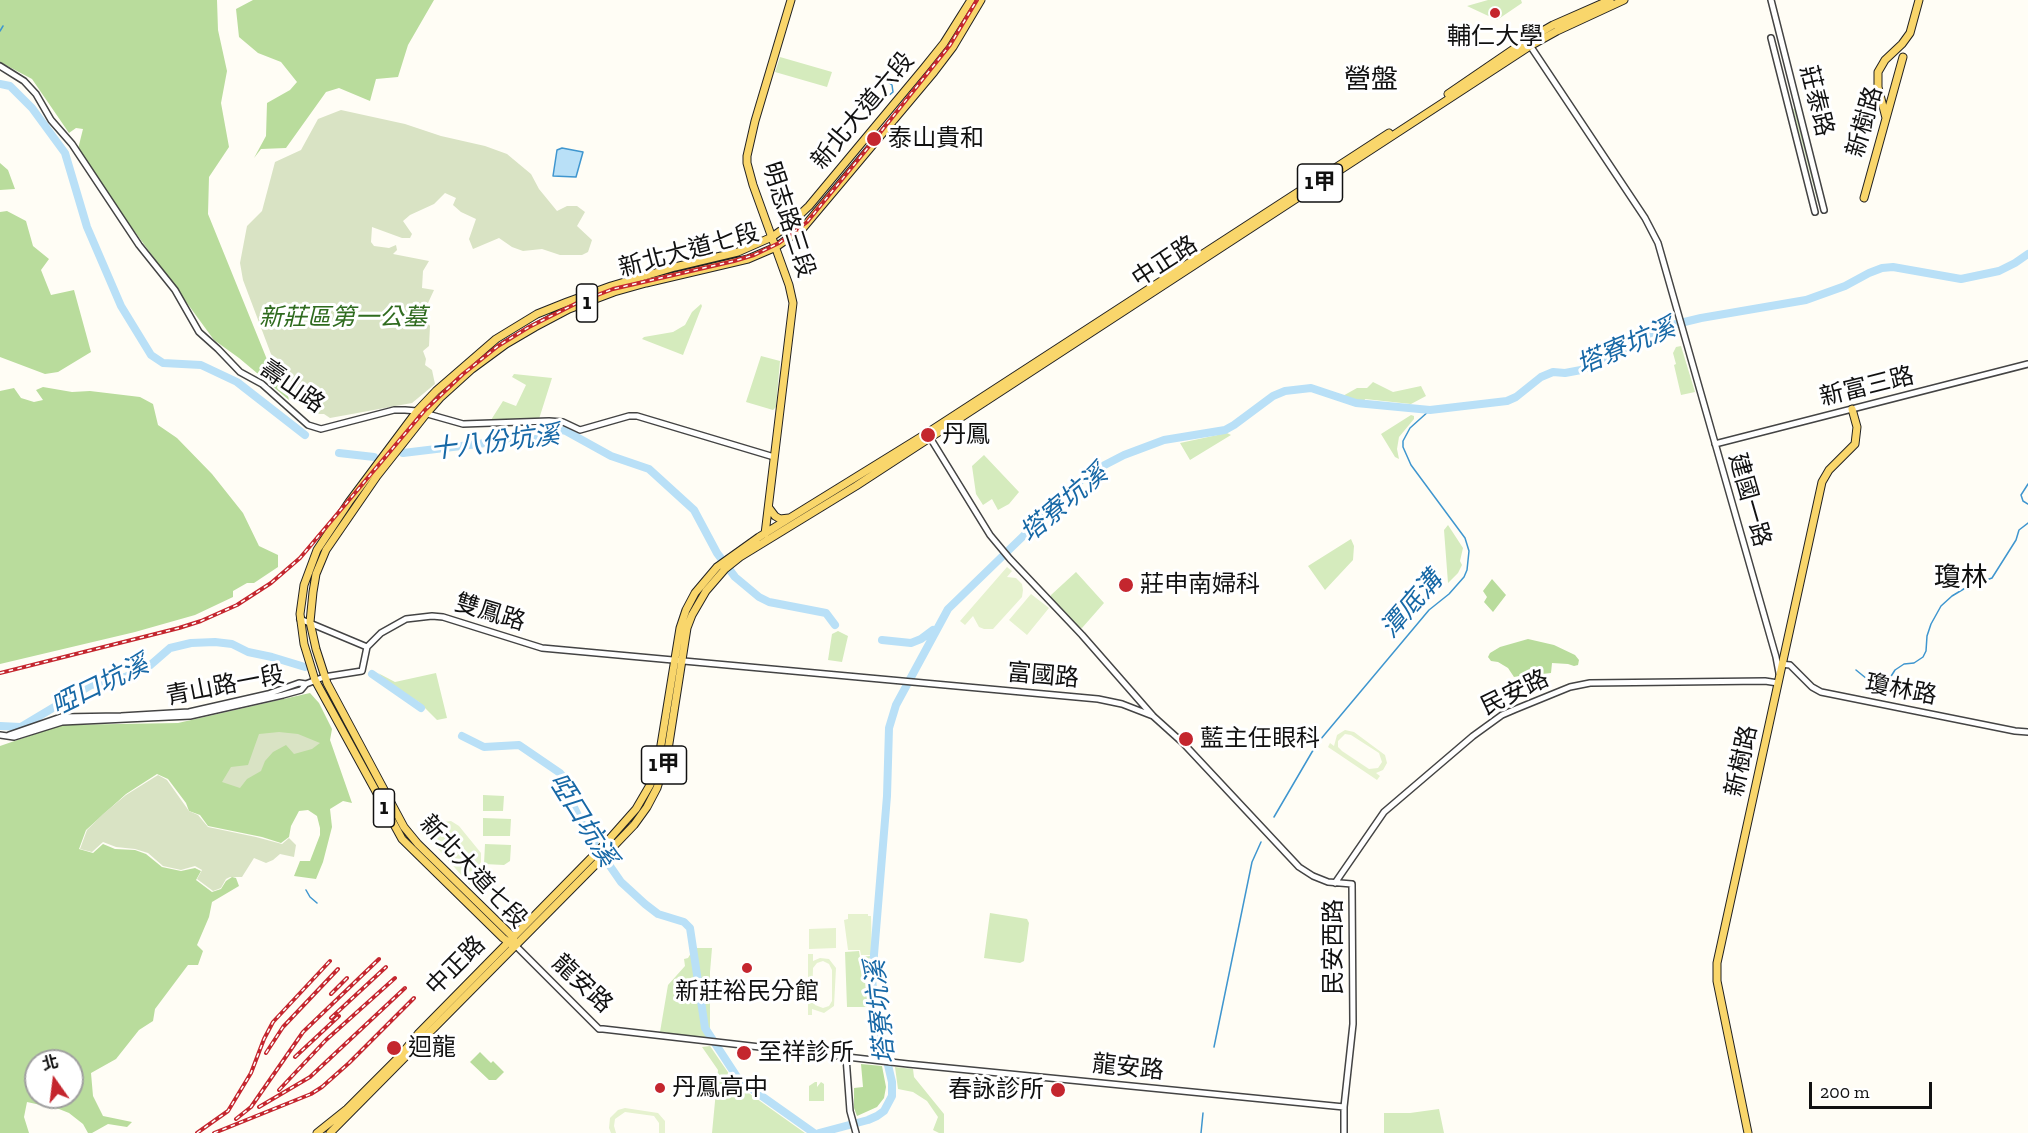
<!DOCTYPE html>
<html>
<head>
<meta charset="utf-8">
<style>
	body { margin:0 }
	#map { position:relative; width:2028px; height:1133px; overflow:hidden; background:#fffdf5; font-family:"Zilla Slab","Noto Sans TC",serif }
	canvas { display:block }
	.north { position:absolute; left:24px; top:1049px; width:60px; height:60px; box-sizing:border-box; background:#fff; border:2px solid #a0a0a0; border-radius:50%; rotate:346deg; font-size:16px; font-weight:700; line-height:24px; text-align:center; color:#111 }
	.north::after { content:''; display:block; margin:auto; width:21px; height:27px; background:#c4262e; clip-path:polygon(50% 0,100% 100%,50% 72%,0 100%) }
	.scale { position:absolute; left:1809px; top:1082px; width:123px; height:27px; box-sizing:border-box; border:3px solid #111; border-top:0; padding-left:8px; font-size:18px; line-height:21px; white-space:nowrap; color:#111; -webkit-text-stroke:4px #fff; paint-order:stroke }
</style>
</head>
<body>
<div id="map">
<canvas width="2028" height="1133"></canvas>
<div class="north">北</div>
<div class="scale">200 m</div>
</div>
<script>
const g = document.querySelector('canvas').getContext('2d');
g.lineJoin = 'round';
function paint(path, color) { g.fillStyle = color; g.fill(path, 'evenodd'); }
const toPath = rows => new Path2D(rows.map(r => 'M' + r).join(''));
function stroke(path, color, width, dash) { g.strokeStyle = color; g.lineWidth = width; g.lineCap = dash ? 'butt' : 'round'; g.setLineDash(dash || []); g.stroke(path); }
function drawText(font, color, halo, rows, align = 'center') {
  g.font = font + ' "Zilla Slab","Noto Sans TC",serif'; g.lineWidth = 6; g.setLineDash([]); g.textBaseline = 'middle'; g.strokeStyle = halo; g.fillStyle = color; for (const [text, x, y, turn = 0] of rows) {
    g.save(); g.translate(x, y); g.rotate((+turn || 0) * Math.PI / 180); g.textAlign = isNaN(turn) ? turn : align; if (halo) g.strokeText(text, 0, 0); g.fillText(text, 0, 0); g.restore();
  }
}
const green = toPath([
	[1488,0,1521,0,1522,3,1497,20,1467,6],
	[780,57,832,72,827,87,775,72],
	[1796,108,1819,203,1818,203,1793,109],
	[701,304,702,306,683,355,642,339,644,337,673,332,685,325,692,312],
	[1681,346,1695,392,1681,395,1674,365,1676,364,1673,353,1676,347],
	[761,356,780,361,776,407,773,410,746,402],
	[514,374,552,378,539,419,491,420,503,401,516,406,526,385,512,377],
	[1373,382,1393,392,1421,386,1426,396,1411,404,1365,399,1364,403,1341,397,1357,388,1367,388],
	[1411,415,1414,416,1414,419,1399,437,1397,449,1399,459,1395,457,1381,434],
	[1227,433,1231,435,1190,460,1180,443],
	[984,455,1019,492,1009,504,998,510,992,499,983,505,976,494,972,466],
	[1448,525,1463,548,1460,561,1462,565,1458,573,1448,583,1444,530],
	[1351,539,1354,546,1353,560,1325,590,1308,566],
	[1076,572,1104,603,1082,628,1078,627,1051,599,1051,595],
	[838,631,848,636,842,662,828,660,832,634],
	[378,673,395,682,436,673,447,718,437,720,419,702,391,685],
	[483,795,504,796,503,811,483,811],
	[483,818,511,819,510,836,483,836],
	[485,844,511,845,510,861,504,865,484,864],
	[990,913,1027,919,1029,923,1024,961,1020,963,984,958],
	[694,948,712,948,710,972,710,1031,708,1028,704,1010,700,1011,704,1031,707,1038,660,1032,668,985,685,966,684,959,688,958],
	[859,951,860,957,870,956,867,993,869,1007,847,1007,845,952],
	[710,1046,736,1084,805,1133,712,1133,718,1070,702,1047],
	[895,1067,913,1069,914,1077,944,1114,944,1133,939,1133,933,1130,938,1117,927,1101,913,1092,898,1089],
	[815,1082,817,1082,817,1087,821,1082,824,1084,824,1101,809,1101,809,1086],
	[1439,1109,1444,1133,1384,1133,1384,1113,1410,1113]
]);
const forest = toPath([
	[0,0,217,0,218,30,227,71,221,103,229,147,209,177,208,214,268,362,284,379,289,400,239,358,214,340,116,206,78,149,83,129,76,128,69,133,32,79,0,62],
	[253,0,434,0,408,45,398,77,376,79,370,101,339,88,326,92,286,148,261,149,254,158,266,136,267,103,290,90,297,82,281,62,258,53,239,37,236,9],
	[0,163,8,170,15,189,0,190],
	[7,211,26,221,33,246,49,259,41,270,51,295,74,290,91,352,58,372,45,374,0,357,0,212],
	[43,387,72,392,90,391,140,397,153,404,158,425,177,438,212,474,243,513,259,546,278,555,278,567,254,583,247,583,233,591,233,597,195,615,135,632,0,664,0,391,14,388,21,398,34,402,43,400,36,390],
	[1492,579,1506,595,1493,612,1484,602,1487,597,1483,591],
	[1528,639,1554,645,1575,655,1579,660,1578,665,1574,666,1568,664,1552,663,1551,673,1542,674,1538,671,1530,672,1534,685,1530,686,1525,675,1514,677,1508,668,1498,662,1491,661,1488,657,1490,653,1500,647],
	[310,693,319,703,332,729,330,740,352,803,343,801,330,809,332,827,323,862,316,879,294,876,300,861,310,861,320,835,320,828,317,816,308,810,299,811,291,826,289,837,281,843,262,837,208,826,200,815,189,811,186,803,168,779,157,774,126,794,86,830,79,849,93,853,103,844,115,849,135,850,146,854,162,867,181,871,195,868,201,871,196,880,212,892,221,889,226,881,232,877,236,878,239,886,212,902,209,917,197,945,203,951,198,965,188,965,155,1009,153,1021,139,1030,116,1059,91,1073,93,1096,103,1116,132,1122,127,1127,108,1124,92,1133,88,1133,83,1124,69,1113,59,1109,27,1102,24,1117,29,1133,0,1133,0,746,61,725,178,723],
	[36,1061,72,1061,72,1097,36,1097],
	[480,1052,491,1063,493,1061,504,1072,496,1080,489,1080,470,1062],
	[861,1064,882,1066,886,1087,884,1098,877,1107,857,1116,854,1108,854,1088,863,1087]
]);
const cemetery = toPath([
	[341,110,405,124,441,136,485,146,507,154,531,174,539,189,557,211,567,206,577,206,585,212,577,226,592,240,588,252,582,255,560,255,542,249,523,251,512,247,499,238,473,249,469,239,476,219,461,212,453,205,456,198,445,193,434,204,410,215,403,221,412,234,410,238,402,238,372,227,371,242,374,246,389,248,396,245,397,250,393,254,429,261,423,271,422,288,434,290,428,303,424,303,422,314,430,326,429,346,423,351,426,359,425,365,432,370,435,384,412,403,330,418,324,414,319,414,299,399,287,374,274,362,243,280,240,263,247,226,262,211,275,162,301,150,318,119],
	[279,732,298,734,320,743,312,749,294,754,286,745,273,752,265,761,261,771,247,779,240,788,222,782,231,767,248,765,259,734],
	[158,775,167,780,189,811,198,815,208,827,256,837,282,844,289,838,296,845,294,857,280,854,273,860,266,863,254,858,242,877,230,877,226,879,221,888,213,891,197,879,202,870,195,866,181,870,163,866,148,853,135,849,116,847,103,842,92,852,80,849,87,830,103,814,126,795]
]);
const pitch = toPath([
	[1007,567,1012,571,1007,577,1016,578,1022,584,1023,590,1022,597,993,629,984,629,979,627,973,616,965,625,960,621],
	[1031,594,1049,608,1027,635,1009,620],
	[1345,730,1354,732,1385,755,1387,763,1383,770,1376,773,1380,776,1377,780,1328,747,1330,743,1334,746,1337,735],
	[1345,734,1351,735,1379,753,1382,762,1378,768,1369,769,1342,751,1338,747,1338,741],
	[451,821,459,826,481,853,481,862,477,869,466,873,474,881,470,885,426,835,430,832,433,835,435,828,442,822],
	[848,914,868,914,868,916,871,916,872,955,861,955,860,950,848,950,844,920,848,919],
	[836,928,836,948,809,949,809,929],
	[808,954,813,954,813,961,820,958,829,959,836,968,834,1006,824,1013,812,1009,812,1015,808,1015],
	[823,961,829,964,832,970,832,1001,829,1006,823,1008,815,1005,812,999,813,968,817,963],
	[625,1108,658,1113,665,1121,665,1133,659,1133,659,1123,654,1116,625,1112,615,1119,614,1126,616,1133,611,1133,609,1128,610,1118,618,1110]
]);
const water = toPath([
	[562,148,583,152,576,177,553,176,557,150,562,148]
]);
const stream = toPath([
	[0,31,3,26],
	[879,98,887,97,893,92,892,85,885,80,889,71,887,64],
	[2028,484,2021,495,2023,501,2028,504],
	[1856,670,1867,679,1883,683,1888,681,1895,670,1904,664,1914,663,1923,657,1926,651,1927,636,1931,624,1941,606,1952,596,1967,587,1992,578,2016,540,2019,530,2028,523],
	[1274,817,1312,752,1320,740,1429,610,1449,594,1464,577,1467,570,1469,551,1465,538,1411,465,1403,447,1403,441,1410,428,1430,410],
	[306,890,310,897,317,903],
	[1214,1047,1252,862,1261,842],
	[1201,1133,1203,1113]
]);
const river = toPath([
	[0,84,10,86,32,108,65,153,87,227,121,306,151,355,163,363,201,365,237,382,305,435],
	[339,453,374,457],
	[403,453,486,443,523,443,564,430,611,456,649,469,694,510,717,553,735,577,759,597,769,602,826,613,835,625],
	[882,640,911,643,921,639,933,630],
	[372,674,421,708],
	[0,726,21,727,91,685,125,677,147,668,170,648,191,643,215,642,232,644,248,652,272,657,305,667],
	[462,736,484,747,519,745,560,773,565,779,572,803,585,830,621,882,645,904,658,914,684,922,690,928,705,1028,739,1080,814,1133],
	[819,1133,868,1120,877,1116,884,1111,892,1096,892,1082,876,1014,872,979,887,796,889,728,896,705,948,609,1080,481,1095,470,1124,455,1164,440,1225,430,1234,425,1273,396,1285,391,1311,388,1356,403,1430,410,1507,401,1516,397,1541,377,1553,372,1565,373,1581,370,1614,355,1646,335,1672,325,1701,318,1806,300,1845,286,1869,273,1882,268,1893,267,1961,279,1999,271,2015,263,2028,254]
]);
const minor = toPath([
	[1771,0,1824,210],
	[1771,38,1815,212],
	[1529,44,1645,218,1658,243,1776,657,1779,673],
	[0,66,24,81,36,94,51,120,72,144,139,245,175,290,199,332,218,349,240,372,262,384,308,425,321,429,394,410,405,410,417,411,463,424,549,421,563,422,580,430,629,416,637,416,774,457],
	[929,436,990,535,1010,559,1082,635,1153,716,1183,743,1299,867,1313,876,1328,882,1352,884,1353,1024,1344,1107,1344,1133],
	[1715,444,2028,364],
	[300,619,367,647],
	[1780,664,1790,665,1812,687,1821,692,2015,731,2028,732],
	[0,735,14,737,62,722,190,716,283,695,301,690,306,684,324,677,362,671,367,647,381,633,406,619,432,616,443,617,542,648,1098,699,1122,704,1153,716],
	[9,735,61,717,121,716,189,712,268,694,299,683,306,684],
	[1335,883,1384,812,1473,736,1502,715,1516,709,1570,687,1590,683,1765,681,1778,683],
	[516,946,599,1029,603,1029,908,1064,1344,1107],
	[846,1057,850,1111,856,1133]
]);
const major = toPath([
	[1448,94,1527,40,1553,25,1610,0],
	[1886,118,1878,87,1878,72,1885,60,1902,44,1910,33,1919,0],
	[1864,198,1903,57],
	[769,508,775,516,780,519,789,518],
	[765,534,793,303,789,285,753,185,747,163,747,156,755,121,791,0],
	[514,941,513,937,418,844,404,827,327,683,316,649,310,622,313,592,316,574,326,550,377,476,426,414,440,398,472,369,506,344,535,327,569,309,614,292,646,283,748,259,776,247,803,228,934,72,953,47,981,0],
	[511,944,503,938,402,839,315,680,304,644,300,614,304,585,317,550,349,502,417,411,436,391,496,339,537,314,567,302,611,286,675,267,738,252,772,237,790,224,809,206,924,68,944,43,971,0],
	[317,1133,347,1109,399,1057,418,1034,605,844,636,809,650,785,660,751,680,628,686,610,695,593,717,567,759,537,924,435,1389,133],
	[330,1133,609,851,634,825,647,807,657,788,667,756,687,628,692,615,706,591,725,569,740,557,856,486,1530,46,1557,31,1624,0],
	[1748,1133,1717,981,1717,963,1822,482,1829,470,1855,444,1857,427,1852,409]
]);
const rail = toPath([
	[0,673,179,628,201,621,237,605,271,583,300,558,425,410,463,374,498,346,529,327,579,302,613,289,734,261,754,255,779,243,807,222,875,139,950,45,977,0],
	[331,994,347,978],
	[331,1018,386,967],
	[266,1053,283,1027,338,969],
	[295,1057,339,1016],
	[279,1090,326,1040,395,978],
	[259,1107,310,1077,405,988],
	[236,1119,251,1107,303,1032,379,959],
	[197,1133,228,1111,251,1073,264,1039,273,1022,330,961],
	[214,1133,311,1094,322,1087,349,1063,414,998]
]);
const markers = [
	[1495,13,6,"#c4262e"],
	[874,139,8,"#c4262e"],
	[928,435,8,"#c4262e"],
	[1126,585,8,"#c4262e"],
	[1186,739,8,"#c4262e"],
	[747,968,6,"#c4262e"],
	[394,1048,8,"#c4262e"],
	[744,1053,8,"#c4262e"],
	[660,1088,6,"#c4262e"],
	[1058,1090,8,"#c4262e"]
];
const shields = [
	[1320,183,45],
	[587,303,21],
	[664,765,45],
	[384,808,21]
];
const shieldNames = [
	["1甲",1320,183],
	["1",587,303],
	["1甲",664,765],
	["1",384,808]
];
const poiNames = [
	["輔仁大學",1495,37,"center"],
	["泰山貴和",888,139],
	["丹鳳",942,435],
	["莊申南婦科",1140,585],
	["藍主任眼科",1200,739],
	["新莊裕民分館",747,992,"center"],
	["迴龍",408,1048],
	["至祥診所",758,1053],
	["丹鳳高中",672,1088],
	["春詠診所",1044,1090,"right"]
];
const streetNames = [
	["莊泰路",1816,101,76],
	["新北大道六段",863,111,-50],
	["新樹路",1865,122,-74],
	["明志路三段",788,220,72],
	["新北大道七段",689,251,-15],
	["中正路",1165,262,-33],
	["壽山路",292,387,35],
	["新富三路",1867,387,-14],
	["建國一路",1749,500,74],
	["雙鳳路",490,613,17],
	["富國路",1043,676,5],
	["青山路一段",225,686,-11],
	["瓊林路",1901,690,11],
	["民安路",1515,693,-26],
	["新樹路",1742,761,-78],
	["新北大道七段",473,872,47],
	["民安西路",1334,947,-90],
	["中正路",456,966,-45],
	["龍安路",582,984,43],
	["龍安路",1128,1068,6]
];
const parkNames = [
	["新莊區第一公墓",343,318]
];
const waterNames = [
	["塔寮坑溪",1626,347,-23],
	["十八份坑溪",495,443,-7],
	["塔寮坑溪",1064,504,-40],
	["潭底溝",1412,605,-49],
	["啞口坑溪",100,686,-26],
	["啞口坑溪",582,820,58],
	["塔寮坑溪",881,1012,-96]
];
const quarterNames = [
	["營盤",1371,80],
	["瓊林",1961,578]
];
paint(green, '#d5ebbd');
paint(forest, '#b9dc9c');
paint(cemetery, '#d9e3c4');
paint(pitch, '#e6f2cf');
paint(water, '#b9e0f7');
stroke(water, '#3f96cf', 1.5);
stroke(stream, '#3f96cf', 1.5);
stroke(river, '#b9e0f7', 8);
stroke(minor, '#444', 8);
stroke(major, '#222', 9);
stroke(minor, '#fff', 5);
stroke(major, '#f9d66b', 7);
stroke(rail, '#c4262e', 4);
stroke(rail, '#fff', 1.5, [4.5]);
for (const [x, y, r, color] of markers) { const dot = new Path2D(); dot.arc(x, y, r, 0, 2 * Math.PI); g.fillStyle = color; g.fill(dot); stroke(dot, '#fff', 2); }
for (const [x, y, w] of shields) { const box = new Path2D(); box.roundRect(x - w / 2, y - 19, w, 38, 4.5); g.fillStyle = '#fff'; g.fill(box); stroke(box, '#111', 1.5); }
drawText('bold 22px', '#111', null, shieldNames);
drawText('24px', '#111', '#fff', poiNames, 'left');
drawText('24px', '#111', '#fff', streetNames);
drawText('italic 24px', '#2f6b1f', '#fff', parkNames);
drawText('italic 26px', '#1768a6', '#fff', waterNames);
drawText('27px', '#111', '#fff', quarterNames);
</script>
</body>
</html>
